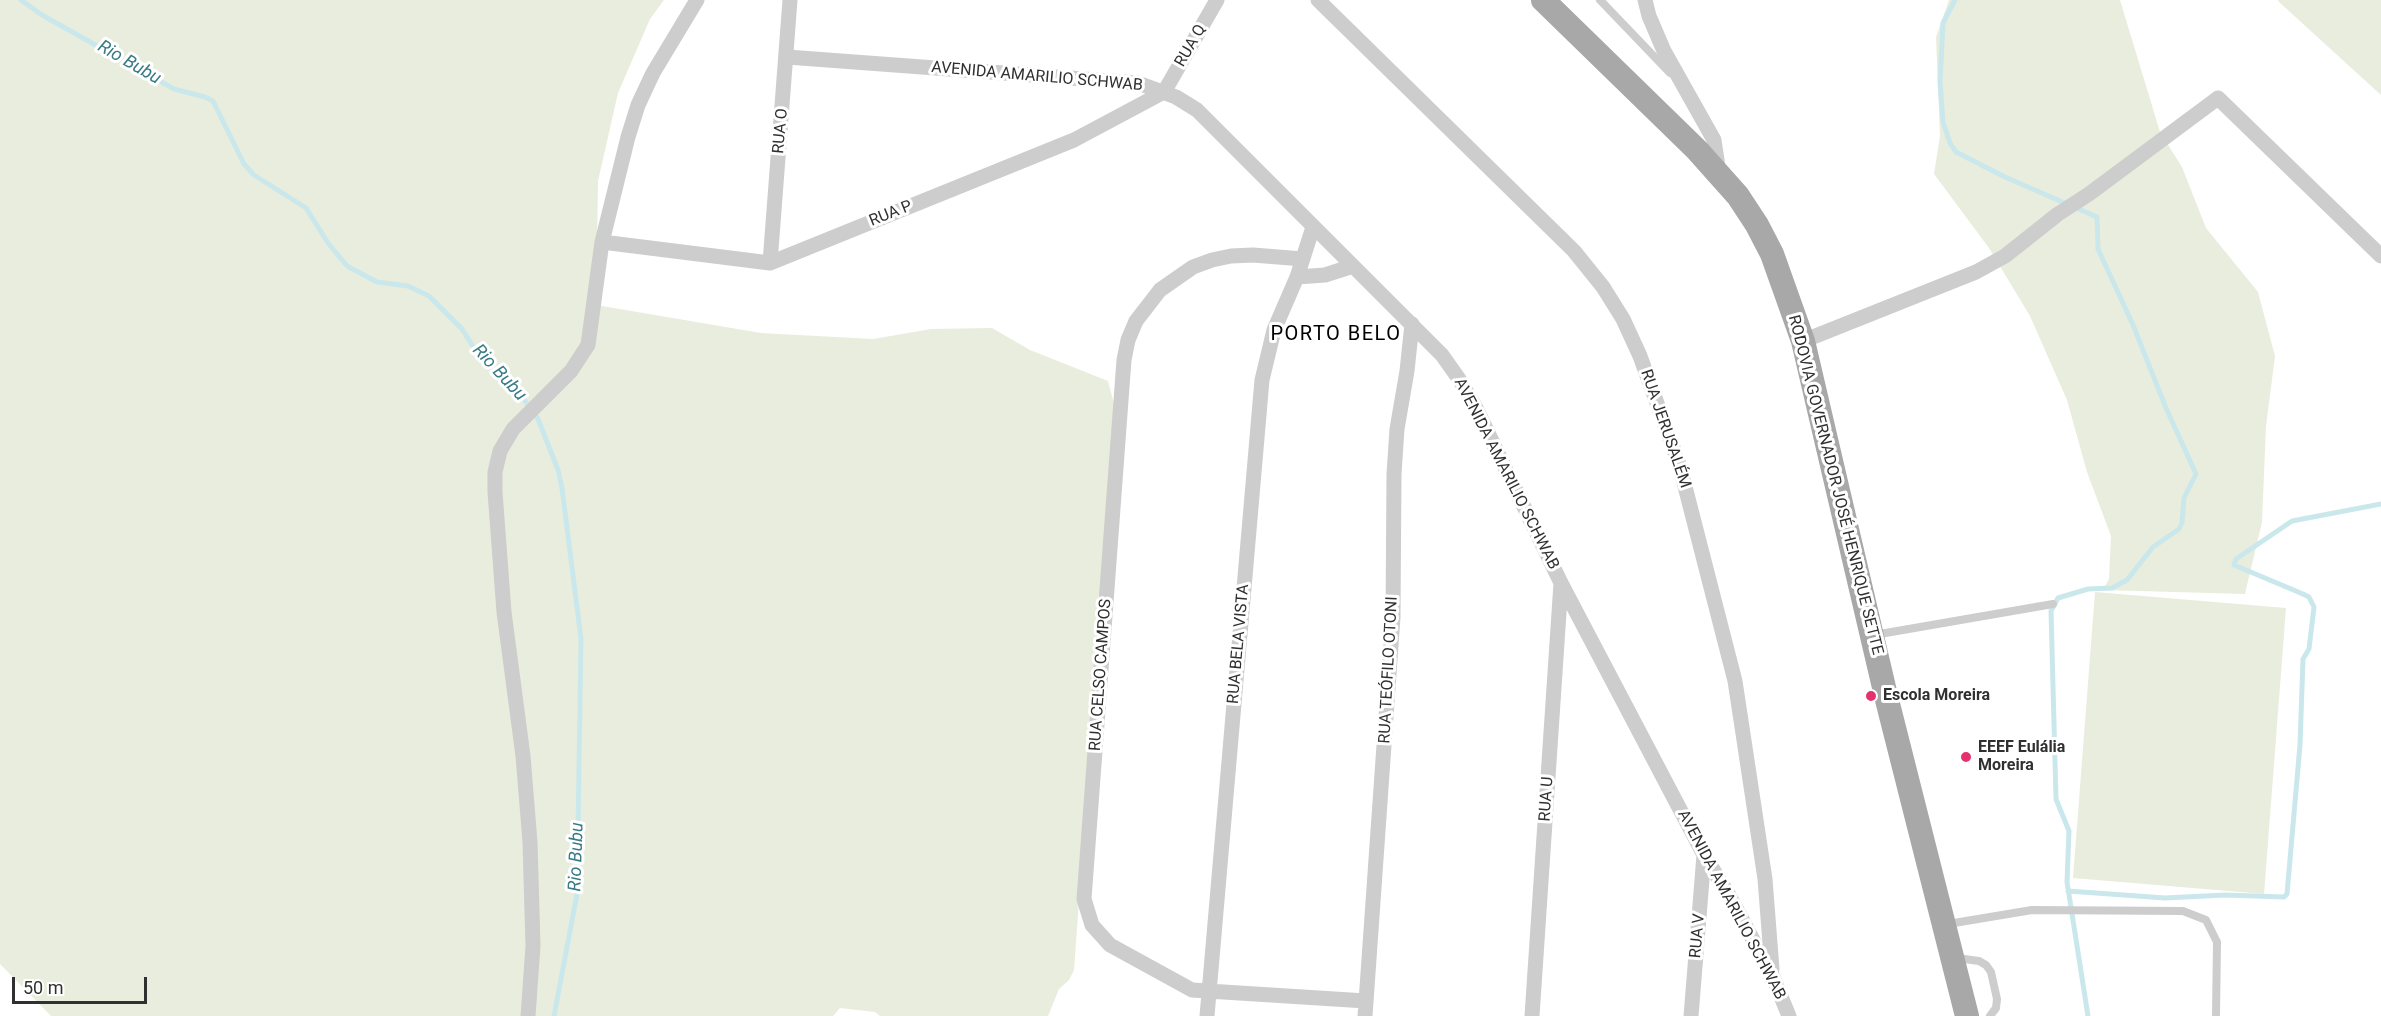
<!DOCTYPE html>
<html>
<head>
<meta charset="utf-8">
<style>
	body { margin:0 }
	#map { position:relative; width:2381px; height:1016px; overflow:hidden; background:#fff; font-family:Roboto,sans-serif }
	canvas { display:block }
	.scale { position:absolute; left:12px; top:977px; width:135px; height:27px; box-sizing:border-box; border:3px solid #303030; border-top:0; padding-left:8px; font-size:18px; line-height:21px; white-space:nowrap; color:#303030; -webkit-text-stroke:4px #fff; paint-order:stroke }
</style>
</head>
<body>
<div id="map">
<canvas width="2381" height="1016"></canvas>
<div class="scale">50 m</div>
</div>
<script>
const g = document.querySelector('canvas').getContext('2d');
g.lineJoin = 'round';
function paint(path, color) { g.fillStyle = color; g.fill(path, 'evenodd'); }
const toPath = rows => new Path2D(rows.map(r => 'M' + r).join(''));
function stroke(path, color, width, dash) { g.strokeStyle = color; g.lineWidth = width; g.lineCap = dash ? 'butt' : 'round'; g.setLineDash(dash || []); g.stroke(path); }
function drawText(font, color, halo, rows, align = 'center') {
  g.font = font + ' Roboto,sans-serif'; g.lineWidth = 6; g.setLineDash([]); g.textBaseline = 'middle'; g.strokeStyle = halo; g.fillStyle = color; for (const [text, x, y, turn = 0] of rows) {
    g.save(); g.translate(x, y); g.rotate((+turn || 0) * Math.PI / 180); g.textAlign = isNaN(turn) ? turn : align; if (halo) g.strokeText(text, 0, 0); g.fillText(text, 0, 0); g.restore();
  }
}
const green = toPath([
	[0,0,664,0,650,19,618,93,598,181,596,305,761,333,873,339,931,329,992,328,1030,350,1108,381,1115,408,1074,970,1069,980,1059,989,1048,1016,880,1016,875,1012,840,1008,833,1016,51,1016,0,964],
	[1949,0,2120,0,2160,132,2182,167,2206,228,2258,292,2275,356,2266,426,2262,522,2245,594,2103,590,2109,579,2111,536,2087,472,2067,400,2030,316,1989,248,1934,174,1940,136,1936,37],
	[2278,0,2381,0,2381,95,2279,2],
	[2095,592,2286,608,2264,894,2073,878]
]);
const stream = toPath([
	[21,0,42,15,174,89,205,97,213,101,244,164,254,175,306,208,328,243,347,266,377,282,408,286,429,296,462,329,479,356,516,388,538,419,558,470,562,488,581,639,577,894,554,1016],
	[1955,0,1943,23,1940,82,1943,122,1950,143,1956,152,2005,177,2097,217,2098,249,2133,325,2166,408,2196,474,2184,498,2182,523,2179,529,2153,547,2127,580,2112,588,2088,589,2058,598,2051,611,2056,799,2069,831,2067,882,2088,1016],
	[2068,891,2165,898,2225,895,2284,897,2287,894,2300,745,2303,659,2309,649,2314,607,2309,597,2303,594,2234,565,2236,559,2292,521,2381,504]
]);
const lane = toPath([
	[1600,0,1670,73],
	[1874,635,2053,604],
	[1948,924,2032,910,2183,911,2206,920,2217,942,2216,1016],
	[1957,958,1979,961,1986,965,1991,972,1997,999,1996,1008,1990,1016]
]);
const street = toPath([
	[1318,0,1574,251,1603,287,1623,319,1640,356,1680,467,1735,681,1765,879,1772,969],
	[1645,0,1649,16,1664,51,1714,140,1719,173],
	[787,57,1138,83,1176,97,1197,110,1442,355,1459,379,1475,406,1561,583,1704,855,1730,897,1773,977,1789,1016],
	[602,242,770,263,1074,140,1164,92,1217,0],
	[1303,259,1253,255,1231,256,1212,260,1193,267,1160,290,1136,321,1128,340,1124,360,1084,899,1092,925,1110,945,1192,990,1366,1001],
	[770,263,790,0],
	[1297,277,1325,275,1353,266],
	[1803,341,1976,272,2005,256,2058,214,2089,194,2218,98,2381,256],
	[528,1016,533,946,530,842,523,756,504,612,495,492,495,472,500,451,513,429,571,371,588,345,602,242,628,137,638,105,653,73,697,0],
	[1207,1016,1262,380,1274,330,1297,277,1313,227],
	[1365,1016,1393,617,1394,474,1397,429,1407,371,1412,324],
	[1532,1016,1561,583],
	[1691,1016,1704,855]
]);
const primary = toPath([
	[1543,0,1697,150,1738,196,1757,225,1772,254,1803,341,1886,696,1967,1016]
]);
const markers = [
	[1871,696,6,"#e6326c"],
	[1966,757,6,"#e6326c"]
];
const streetNames = [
	["RUA Q",1191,46,-60],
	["AVENIDA AMARILIO SCHWAB",1037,77,5],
	["RUA O",781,131,-85],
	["RUA P",891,214,-22],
	["RUA JERUSALÉM",1665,429,71],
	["AVENIDA AMARILIO SCHWAB",1506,474,63],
	["RODOVIA GOVERNADOR JOSÉ HENRIQUE SETTE",1835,485,76],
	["RUA BELA VISTA",1239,644,-85],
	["RUA TEÓFILO OTONI",1389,670,-87],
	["RUA CELSO CAMPOS",1101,675,-86],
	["RUA U",1547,799,-86],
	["AVENIDA AMARILIO SCHWAB",1731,905,62],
	["RUA V",1698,936,-85]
];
const poiNames = [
	["Escola Moreira",1883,696],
	["EEEF Eulália",1978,748],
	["Moreira",1978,766]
];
const waterNames = [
	["Rio Bubu",129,63,30],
	["Rio Bubu",499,373,47],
	["Rio Bubu",577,857,-88]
];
const quarterNames = [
	["PORTO BELO",1336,335]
];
paint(green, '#e9eddd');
stroke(stream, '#cae8ec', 5);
stroke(lane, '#cdcdcd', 8);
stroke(street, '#cdcdcd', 15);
stroke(primary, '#a8a8a8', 24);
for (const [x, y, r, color] of markers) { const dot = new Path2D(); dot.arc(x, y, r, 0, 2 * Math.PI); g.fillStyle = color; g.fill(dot); stroke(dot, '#fff', 2); }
drawText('16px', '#303030', '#fff', streetNames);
drawText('bold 16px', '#303030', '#fff', poiNames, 'left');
drawText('italic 18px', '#387b86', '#fff', waterNames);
g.letterSpacing = '1.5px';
drawText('20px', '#000', '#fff', quarterNames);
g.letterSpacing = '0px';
</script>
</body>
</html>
